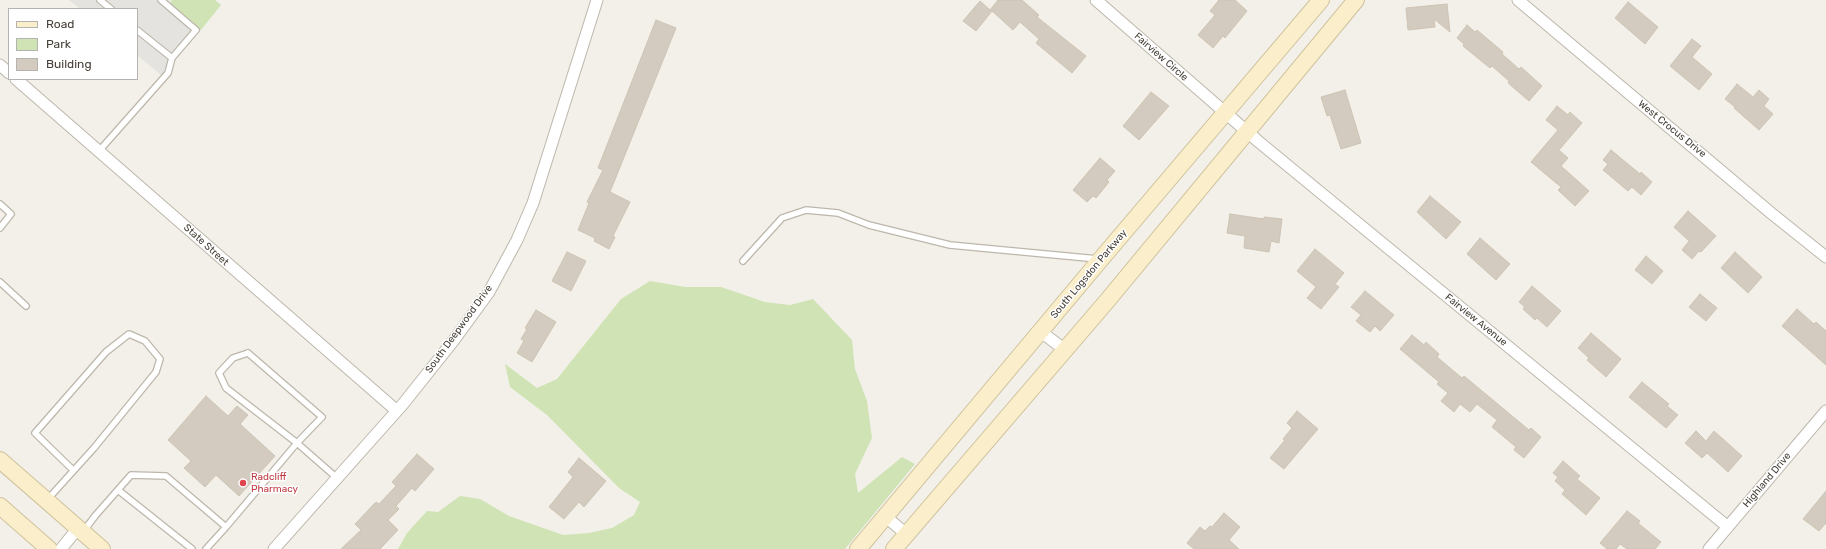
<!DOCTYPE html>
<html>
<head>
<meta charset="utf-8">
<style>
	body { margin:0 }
	#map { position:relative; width:1826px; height:549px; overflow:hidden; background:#f3f0e9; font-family:Rubik,sans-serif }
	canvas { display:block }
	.legend { position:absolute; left:8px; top:8px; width:130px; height:72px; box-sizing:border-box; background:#fff; border:1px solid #b5b3af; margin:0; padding:5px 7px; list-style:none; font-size:12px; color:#464038 }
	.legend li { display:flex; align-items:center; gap:8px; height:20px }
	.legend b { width:20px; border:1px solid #b5b3af }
</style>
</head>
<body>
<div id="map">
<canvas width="1826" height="549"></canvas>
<ul class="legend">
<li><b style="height:5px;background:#faeecb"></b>Road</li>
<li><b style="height:11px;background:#cfe3b5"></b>Park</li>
<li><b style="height:11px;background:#d3cbbf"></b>Building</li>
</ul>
</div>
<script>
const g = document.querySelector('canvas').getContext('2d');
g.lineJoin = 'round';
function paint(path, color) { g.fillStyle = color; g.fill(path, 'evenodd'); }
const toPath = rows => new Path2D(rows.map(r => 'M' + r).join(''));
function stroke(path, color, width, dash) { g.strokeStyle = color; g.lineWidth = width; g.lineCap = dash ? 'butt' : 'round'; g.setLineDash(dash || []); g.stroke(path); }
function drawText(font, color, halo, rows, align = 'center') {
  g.font = font + ' Rubik,sans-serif'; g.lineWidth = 3; g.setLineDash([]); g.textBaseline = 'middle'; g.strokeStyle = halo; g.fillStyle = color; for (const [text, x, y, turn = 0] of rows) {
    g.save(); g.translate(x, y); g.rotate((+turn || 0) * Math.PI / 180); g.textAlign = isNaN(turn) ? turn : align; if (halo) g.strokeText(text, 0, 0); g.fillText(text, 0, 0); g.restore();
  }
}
const green = toPath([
	[172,0,215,0,221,5,201,30,169,4],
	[650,281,685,287,721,287,765,302,790,305,813,299,852,340,855,369,867,401,872,438,855,474,858,493,902,457,915,464,845,549,398,549,407,533,427,511,438,512,460,496,480,499,509,516,563,535,589,533,612,528,634,515,640,502,619,488,547,415,510,387,505,364,537,388,557,379,621,299]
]);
const parking = toPath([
	[69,0,170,0,167,3,199,30,161,75,137,55,137,9,80,9]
]);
const building = toPath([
	[998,0,1022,0,1039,15,1037,17,1086,56,1072,73,1036,43,1039,39,1020,22,1013,30,992,11,976,31,963,21,980,1,990,10,998,0],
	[1219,0,1235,0,1247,11,1225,38,1223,36,1213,48,1198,35,1215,15,1210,11,1219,0],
	[1628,2,1658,27,1645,44,1615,18,1628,2],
	[1447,4,1450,32,1434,19,1435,27,1408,30,1406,8,1447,4],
	[656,20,676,28,610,192,630,202,613,236,615,237,609,249,594,241,595,238,578,230,589,203,587,202,603,170,598,168,656,20],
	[1467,25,1475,32,1477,30,1503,52,1502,54,1519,69,1521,67,1542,86,1529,101,1508,83,1509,81,1492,66,1490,68,1463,46,1464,44,1457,38,1467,25],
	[1692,39,1701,46,1692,57,1712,74,1699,90,1670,66,1692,39],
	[1737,84,1753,97,1759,90,1769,99,1764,106,1773,114,1759,130,1734,108,1735,107,1725,99,1737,84],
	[1345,90,1361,143,1341,149,1330,115,1327,116,1321,97,1345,90],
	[1151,92,1169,106,1139,140,1123,126,1151,92],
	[1557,106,1568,115,1570,112,1582,123,1559,150,1568,158,1561,166,1589,191,1575,206,1558,190,1561,187,1531,162,1558,130,1546,120,1557,106],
	[1611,150,1640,174,1641,172,1652,182,1641,195,1632,187,1628,191,1603,170,1608,164,1603,160,1611,150],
	[1100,158,1115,171,1107,180,1109,182,1096,198,1093,196,1087,202,1073,190,1100,158],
	[1430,196,1461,222,1446,239,1417,212,1430,196],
	[1688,211,1716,236,1701,252,1699,251,1692,259,1682,250,1689,241,1674,227,1688,211],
	[1230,214,1264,219,1264,217,1282,219,1279,243,1271,241,1269,252,1244,248,1245,236,1227,233,1230,214],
	[1480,238,1510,264,1496,280,1467,254,1480,238],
	[1315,249,1344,273,1335,284,1339,287,1321,309,1307,298,1316,287,1297,271,1315,249],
	[567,252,586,261,571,291,552,281,567,252],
	[1735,252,1762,277,1748,293,1721,268,1735,252],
	[1646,256,1663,271,1652,284,1635,270,1646,256],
	[1532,286,1561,311,1547,327,1537,318,1535,320,1523,309,1525,307,1519,302,1532,286],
	[1365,291,1394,315,1380,331,1375,326,1370,332,1356,321,1361,315,1351,307,1365,291],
	[1700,294,1717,308,1706,321,1689,307,1700,294],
	[1797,309,1814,324,1816,322,1826,331,1826,365,1782,326,1797,309],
	[536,310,556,322,532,362,517,353,524,341,521,339,527,329,525,328,536,310],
	[1591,333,1621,359,1606,377,1587,360,1589,358,1578,348,1591,333],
	[1412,335,1424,345,1426,342,1439,354,1437,357,1462,378,1464,376,1529,430,1531,428,1541,437,1524,458,1514,450,1516,447,1492,427,1497,420,1477,404,1470,412,1460,404,1454,412,1441,401,1448,393,1437,384,1439,382,1400,349,1412,335],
	[1642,382,1669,404,1667,406,1678,415,1666,428,1629,397,1642,382],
	[206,396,228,416,237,406,248,415,240,424,275,456,239,496,216,475,205,487,184,468,191,461,168,440,206,396],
	[1297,411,1318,429,1284,469,1270,458,1285,440,1283,439,1292,428,1287,423,1297,411],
	[1696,431,1706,441,1714,431,1742,456,1728,472,1707,453,1702,458,1685,443,1696,431],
	[417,454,434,469,415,491,412,488,396,506,399,509,388,520,398,530,380,549,341,549,361,530,355,524,376,502,379,504,396,486,392,482,417,454],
	[579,458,606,481,584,507,579,502,564,519,549,507,573,477,568,472,579,458],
	[1563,461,1580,476,1577,479,1600,498,1586,515,1562,494,1565,490,1555,481,1558,477,1553,473,1563,461],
	[1826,491,1826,523,1819,531,1803,519,1826,491],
	[1627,511,1640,521,1638,523,1661,542,1655,549,1627,549,1620,544,1616,549,1607,549,1600,543,1627,511],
	[1224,513,1240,527,1229,540,1239,549,1194,549,1187,543,1200,527,1205,531,1210,526,1212,527,1224,513]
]);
const lane = toPath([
	[100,0,111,9],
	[137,30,172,58,196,30,161,0],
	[99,151,168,73,172,58],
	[0,204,11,214,0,228],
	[743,261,782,218,806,210,838,213,869,225,950,245,1098,259],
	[0,282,26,306],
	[248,353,322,417,297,443,226,388,219,373,233,358,248,353],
	[118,490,192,549],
	[47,500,94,448,156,372,160,359,145,341,129,334,106,352,35,433,73,470],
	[83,532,95,516,131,475,166,476,226,527,297,443,337,478],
	[206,549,226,527]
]);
const street = toPath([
	[1096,0,1259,142,1728,527],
	[1518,0,1771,213,1826,257],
	[0,65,9,73],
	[16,79,397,411],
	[1040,331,1065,350],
	[885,516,906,534],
	[61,549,78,528],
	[274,549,403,404,454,340,489,292,517,240,533,203,597,0],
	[1709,549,1826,411]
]);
const secondary = toPath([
	[0,460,102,549],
	[0,506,49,549],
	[858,549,1101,259,1321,0],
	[894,549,1107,301,1356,0]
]);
const markers = [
	[243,483,4,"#e0444e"]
];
const streetNames = [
	["Fairview Circle",1161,57,41],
	["West Crocus Drive",1672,129,39],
	["State Street",206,245,42],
	["South Logsdon Parkway",1089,274,-50],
	["Fairview Avenue",1476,320,39],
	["South Deepwood Drive",459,329,-54],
	["Highland Drive",1767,480,-50]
];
const healthNames = [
	["Radcliff",251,477],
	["Pharmacy",251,489]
];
paint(green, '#cfe3b5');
paint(parking, '#e4e3e0');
paint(building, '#d3cbbf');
stroke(building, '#cdc3b3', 1);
stroke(lane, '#bdb7ac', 8);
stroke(street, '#bdb7ac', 13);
stroke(secondary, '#cec19c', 18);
stroke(lane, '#fff', 5.5);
stroke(street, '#fff', 11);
stroke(secondary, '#faeecb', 16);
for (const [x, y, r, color] of markers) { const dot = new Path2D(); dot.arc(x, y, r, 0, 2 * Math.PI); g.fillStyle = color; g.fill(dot); stroke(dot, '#fff', 1.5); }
drawText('10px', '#464038', '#fff', streetNames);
drawText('10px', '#be3a42', '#fff', healthNames, 'left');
</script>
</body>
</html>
